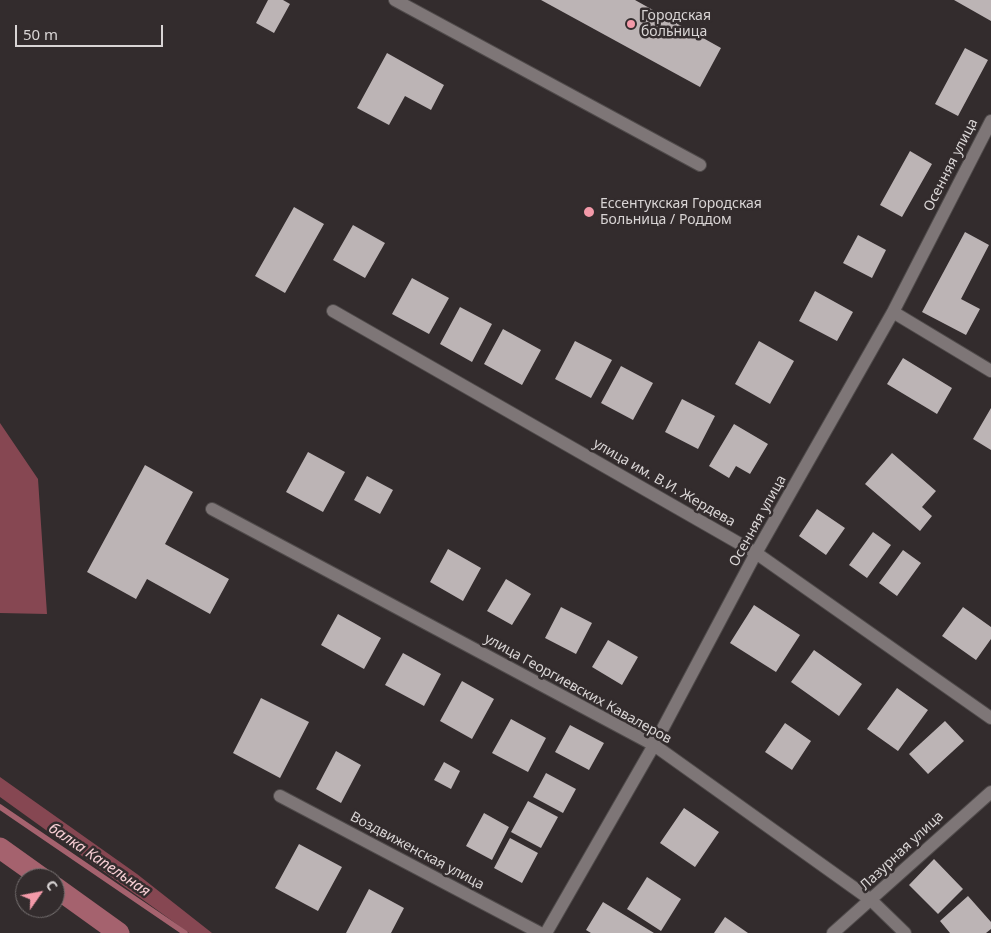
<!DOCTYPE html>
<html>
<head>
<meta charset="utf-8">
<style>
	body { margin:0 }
	#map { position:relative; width:991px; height:933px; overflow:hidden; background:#332c2d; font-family:"Noto Sans",sans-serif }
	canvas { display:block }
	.north { position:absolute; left:15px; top:868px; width:50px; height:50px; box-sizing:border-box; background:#332c2d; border:1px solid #757070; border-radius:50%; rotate:57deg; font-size:14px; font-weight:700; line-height:20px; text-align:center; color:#d9d5d5 }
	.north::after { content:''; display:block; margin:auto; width:18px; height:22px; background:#f39aa9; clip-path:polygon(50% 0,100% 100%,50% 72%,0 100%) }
	.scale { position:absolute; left:15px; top:25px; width:148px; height:22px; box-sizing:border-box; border:2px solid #d9d5d5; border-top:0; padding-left:6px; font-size:15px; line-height:18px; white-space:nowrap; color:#d9d5d5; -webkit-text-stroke:4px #332c2d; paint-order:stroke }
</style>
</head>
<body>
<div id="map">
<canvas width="991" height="933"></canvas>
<div class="north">С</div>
<div class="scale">50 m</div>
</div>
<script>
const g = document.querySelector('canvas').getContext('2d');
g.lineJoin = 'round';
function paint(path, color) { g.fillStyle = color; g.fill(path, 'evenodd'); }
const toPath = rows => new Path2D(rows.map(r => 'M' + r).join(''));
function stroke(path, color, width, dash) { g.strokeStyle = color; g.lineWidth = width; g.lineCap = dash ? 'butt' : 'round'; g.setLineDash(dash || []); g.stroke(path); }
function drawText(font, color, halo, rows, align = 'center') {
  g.font = font + ' "Noto Sans",sans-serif'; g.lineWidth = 5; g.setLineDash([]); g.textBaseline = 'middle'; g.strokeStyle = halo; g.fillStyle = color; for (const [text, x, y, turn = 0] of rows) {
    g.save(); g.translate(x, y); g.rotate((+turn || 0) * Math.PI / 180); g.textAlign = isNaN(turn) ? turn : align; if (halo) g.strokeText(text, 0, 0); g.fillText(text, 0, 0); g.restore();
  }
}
const forest = toPath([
	[0,423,38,479,47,614,0,613],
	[0,777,137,874,212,933,189,933,0,797]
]);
const stream = toPath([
	[0,807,185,933]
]);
const canal = toPath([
	[0,848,42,878],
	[55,887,119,933]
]);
const building = toPath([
	[268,0,283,0,290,4,274,33,256,23],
	[541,0,635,0,721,48,700,87],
	[954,0,991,0,991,21],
	[965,48,988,60,958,116,935,104],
	[387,53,444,85,431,110,405,96,389,125,357,108],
	[910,151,932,164,902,217,880,205],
	[294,207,324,224,285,293,255,276],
	[353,225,385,243,365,278,333,260],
	[965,232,989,245,961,299,980,309,966,335,922,312],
	[858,235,886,250,872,278,843,263],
	[412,278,449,298,429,334,392,314],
	[815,291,853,312,837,341,799,321],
	[460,307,492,324,472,362,440,344],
	[503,329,541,350,522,385,484,364],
	[575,341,612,360,591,398,555,379],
	[759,341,794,361,770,404,735,384],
	[903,358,952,388,937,414,887,384],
	[621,366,653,383,633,420,601,403],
	[682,399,715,416,698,449,665,432],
	[991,408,991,450,973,439],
	[734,424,768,444,750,474,736,466,729,478,709,466],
	[308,452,345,472,323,512,286,492],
	[892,453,936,491,922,507,932,516,920,531,865,484],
	[145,465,193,492,165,544,229,579,210,614,147,579,136,599,87,572],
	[367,476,393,490,380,514,354,500],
	[817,509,845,528,826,555,799,536],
	[873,532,891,545,867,578,849,565],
	[448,549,481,568,463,601,430,582],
	[903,550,921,563,897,596,879,583],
	[506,579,531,594,512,625,487,611],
	[754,605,800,635,776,672,730,643],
	[561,607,592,623,576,654,545,638],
	[963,607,991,627,991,639,976,660,942,636],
	[338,614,381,638,364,669,321,645],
	[608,640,638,657,622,685,592,667],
	[814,650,862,684,839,716,791,682],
	[403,653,441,674,424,706,385,685],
	[462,681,494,699,472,739,440,721],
	[897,688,928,710,898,751,867,729],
	[261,698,309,722,280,778,233,753],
	[511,719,546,738,528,772,492,753],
	[945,721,964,741,928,774,909,754],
	[785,723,811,741,792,770,765,752],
	[570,725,604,743,589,770,555,752],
	[336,751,361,765,341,803,316,789],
	[444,762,460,771,451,789,434,780],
	[546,773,576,789,563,813,533,797],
	[528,801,558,817,541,848,511,832],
	[684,808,719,832,695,867,660,843],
	[484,813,509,827,492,860,466,846],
	[510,838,538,853,522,883,494,868],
	[299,844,342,867,318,911,275,888],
	[934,859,963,889,938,914,909,885],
	[647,877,681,899,661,931,627,909],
	[369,889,404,908,391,933,346,933],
	[968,896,991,922,991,929,986,933,950,933,940,921],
	[603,902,654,933,591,933,586,930],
	[725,917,748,933,714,933]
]);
const minor = toPath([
	[395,0,700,165],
	[333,311,756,553,991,718],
	[893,312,991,371],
	[212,509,654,745,871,900,905,933],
	[280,796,540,933],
	[546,933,654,745,756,553,893,312,991,121],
	[833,933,991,792]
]);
const markers = [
	[631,24,5,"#f39aa9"],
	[589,212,6,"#f39aa9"]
];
const poiNames = [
	["Городская",641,16],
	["больница",641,32],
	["Ессентукская Городская",600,204],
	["Больница / Роддом",600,220]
];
const streetNames = [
	["Осенняя улица",951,165,-63],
	["улица им. В.И. Жердева",664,483,30],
	["Осенняя улица",758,521,-61],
	["улица Георгиевских Кавалеров",578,689,29],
	["Воздвиженская улица",417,851,28],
	["Лазурная улица",902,851,-43]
];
const waterNames = [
	["балка Капельная",99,860,34]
];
paint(forest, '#864752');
stroke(stream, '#a5626e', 5.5);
stroke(canal, '#a5626e', 21);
paint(building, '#bcb4b5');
stroke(minor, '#504b4b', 14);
stroke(minor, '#7e7677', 12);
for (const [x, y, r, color] of markers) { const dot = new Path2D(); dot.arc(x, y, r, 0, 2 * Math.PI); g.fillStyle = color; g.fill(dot); stroke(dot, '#332c2d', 2); }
drawText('14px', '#d9d5d5', '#332c2d', poiNames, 'left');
drawText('14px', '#d9d5d5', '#332c2d', streetNames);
drawText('italic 15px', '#f9d0d6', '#332c2d', waterNames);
</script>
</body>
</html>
